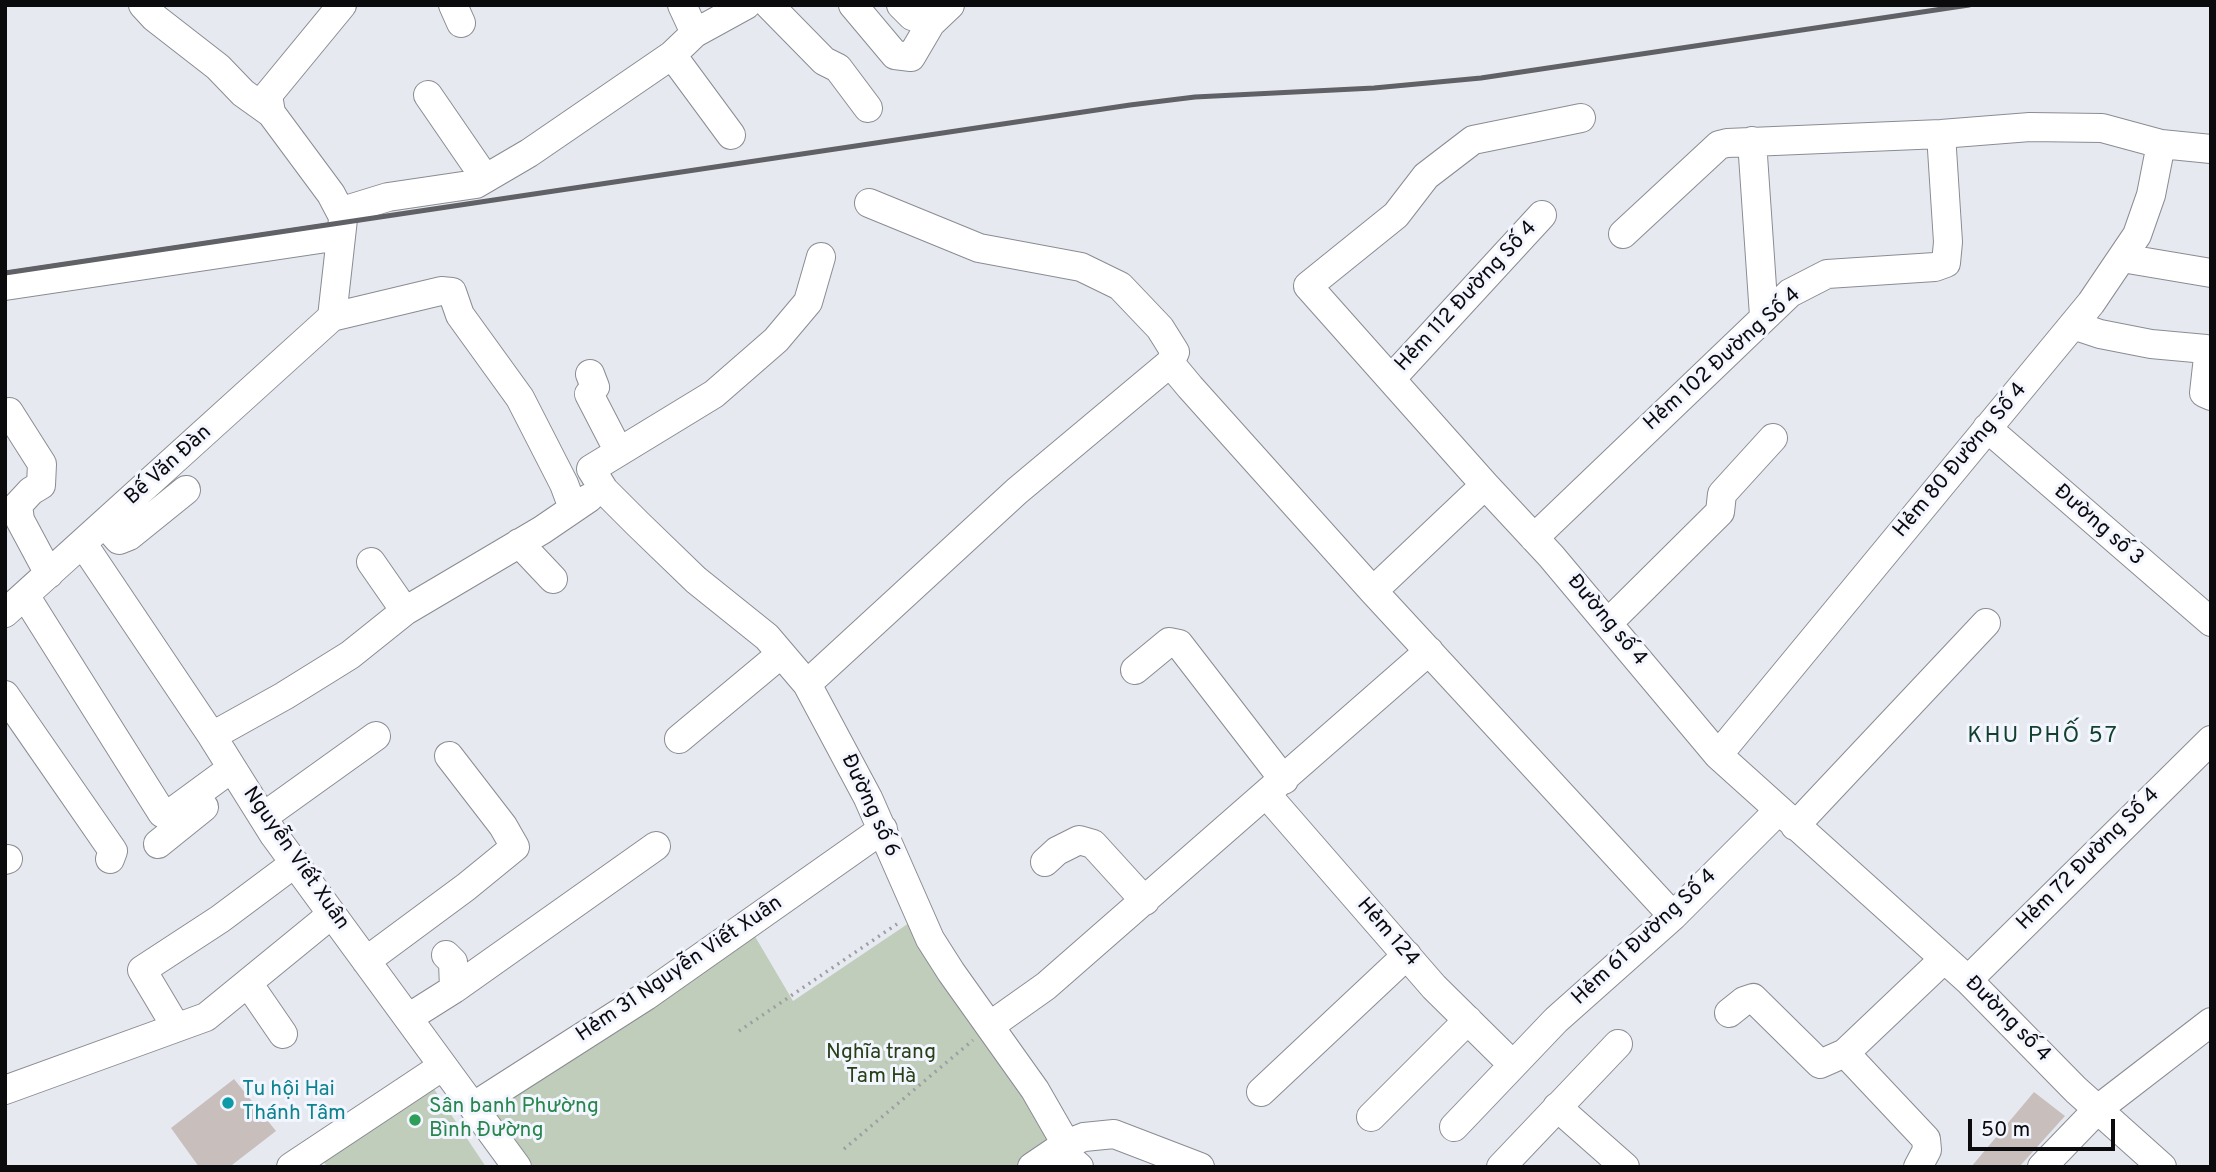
<!DOCTYPE html>
<html>
<head>
<meta charset="utf-8">
<style>
	body { margin:0 }
	#map { position:relative; width:2216px; height:1172px; overflow:hidden; background:#e7e9f1; font-family:Overpass,sans-serif }
	canvas { display:block }
	.frame { position:absolute; inset:0; border:7px solid #0b0b0e; pointer-events:none }
	.scale { position:absolute; left:1968px; top:1119px; width:147px; height:32px; box-sizing:border-box; border:4px solid #0b0b0e; border-top:0; padding-left:9px; font-size:21px; line-height:24px; white-space:nowrap; color:#0b0b0e; -webkit-text-stroke:5px #f4f6ff; paint-order:stroke }
</style>
</head>
<body>
<div id="map">
<canvas width="2216" height="1172"></canvas>
<div class="frame"></div>
<div class="scale">50 m</div>
</div>
<script>
const g = document.querySelector('canvas').getContext('2d');
g.lineJoin = 'round';
function paint(path, color) { g.fillStyle = color; g.fill(path, 'evenodd'); }
const toPath = rows => new Path2D(rows.map(r => 'M' + r).join(''));
function stroke(path, color, width, dash) { g.strokeStyle = color; g.lineWidth = width; g.lineCap = dash ? 'butt' : 'round'; g.setLineDash(dash || []); g.stroke(path); }
function drawText(font, color, halo, rows, align = 'center') {
  g.font = font + ' Overpass,sans-serif'; g.lineWidth = 6; g.setLineDash([]); g.textBaseline = 'middle'; g.strokeStyle = halo; g.fillStyle = color; for (const [text, x, y, turn = 0] of rows) {
    g.save(); g.translate(x, y); g.rotate((+turn || 0) * Math.PI / 180); g.textAlign = isNaN(turn) ? turn : align; if (halo) g.strokeText(text, 0, 0); g.fillText(text, 0, 0); g.restore();
  }
}
const green = toPath([
	[909,923,1049,1133,1047,1147,1018,1167,532,1167,486,1100,753,933,793,1001],
	[430,1083,486,1167,327,1167,321,1157]
]);
const building = toPath([
	[234,1079,276,1131,232,1165,199,1167,171,1128],
	[2034,1092,2065,1116,2019,1167,1971,1167]
]);
const path = toPath([
	[739,1031,897,924],
	[844,1149,973,1040]
]);
const minor = toPath([
	[143,5,155,18,218,67,243,93,271,113],
	[342,5,268,95,271,113,331,194,341,213,344,213],
	[453,5,461,23],
	[682,5,695,33],
	[769,5,824,61,838,68,868,108],
	[853,5,895,55,911,57,931,23],
	[901,5,912,16,931,23,950,5],
	[672,55,731,135],
	[428,95,485,178],
	[1581,118,1473,140,1426,176,1396,215,1308,286,1485,485,1551,556,1718,755,1968,980,2076,1090,2162,1167],
	[1752,141,1764,316],
	[869,203,979,248,1081,267,1120,286,1160,328,1175,352,1170,363,1190,387,1373,591,1673,916],
	[344,213,349,209,388,197,476,184,529,153,672,55,695,33,746,5],
	[1623,234,1719,145,1727,143,1941,134,2030,127,2102,128,2161,144,2211,149],
	[821,257,808,302,776,340,714,394,591,469,604,490,638,524,696,580,767,637,807,684,868,798,930,939,951,972,1035,1090,1066,1144,1072,1161,1079,1167],
	[2122,258,2211,273],
	[5,286,340,236],
	[332,317,343,219],
	[2073,325,2100,334,2151,344,2206,349,2208,357,2204,393,2211,396],
	[590,374,595,387,589,394,619,452],
	[1391,379,1542,215],
	[9,412,42,464,41,485,31,491,18,505,20,520,49,574],
	[1987,428,2211,622],
	[105,524,119,540,129,536,186,490],
	[1534,538,1790,293,1827,274,1935,267,1946,263,1948,242,1941,134],
	[519,543,553,579],
	[83,544,212,736,274,835,517,1167],
	[371,562,405,611],
	[1373,591,1485,485],
	[26,597,162,813,172,812,232,768],
	[5,613,332,317,441,291,452,292,460,315,520,398,564,484,573,508],
	[1608,623,1720,512,1722,494,1773,438],
	[1135,670,1169,642,1179,644,1284,780],
	[807,684,1017,491,1170,363],
	[5,695,113,851,110,859],
	[212,736,284,696,350,655,405,611,542,530,589,498],
	[679,739,781,654],
	[1718,755,2091,303,2137,235,2151,195,2161,144],
	[1267,795,1434,987,1513,1065],
	[263,817,376,736],
	[1795,826,1986,623],
	[158,844,204,807],
	[5,860,8,859],
	[1045,862,1057,851,1079,840,1093,844,1145,901],
	[366,961,466,887,515,847,503,826,449,756],
	[1968,980,2211,740],
	[248,983,283,1034],
	[454,989,656,846],
	[1729,1013,1744,1001,1753,998,1820,1064,1845,1053,1944,959],
	[408,1018,454,989,453,962,446,955],
	[991,1025,1046,986,1429,651],
	[176,1027,142,970,220,919,295,863],
	[1845,1053,1926,1139,1927,1150,1918,1167],
	[5,1090,206,1017,332,914],
	[1261,1092,1407,955],
	[474,1106,646,996,883,829],
	[1557,1107,1625,1167],
	[1371,1117,1468,1020],
	[1454,1127,1556,1020,1673,916,1778,811],
	[291,1167,443,1066],
	[1032,1167,1066,1144,1084,1137,1114,1134,1200,1167],
	[1501,1167,1618,1044],
	[2042,1167,2098,1109,2211,1022]
]);
const rail = toPath([
	[5,273,1130,105,1195,97,1374,88,1481,78,1969,5]
]);
const markers = [
	[228,1103,7,"#0f9aa8"],
	[415,1120,7,"#2e9e5b"]
];
const streetNames = [
	["Hẻm 112 Đường Số 4",1467,297,-47],
	["Hẻm 102 Đường Số 4",1723,360,-42],
	["Hẻm 80 Đường Số 4",1961,461,-50],
	["Bế Văn Đàn",169,466,-42],
	["Đường số 3",2098,526,41],
	["Đường số 4",1606,621,50],
	["Đường số 6",869,806,65],
	["Nguyễn Viết Xuân",295,859,55],
	["Hẻm 72 Đường Số 4",2089,860,-45],
	["Hẻm 124",1387,933,49],
	["Hẻm 61 Đường Số 4",1645,938,-43],
	["Hẻm 31 Nguyễn Viết Xuân",680,970,-34],
	["Đường số 4",2007,1020,45]
];
const parkNames = [
	["Nghĩa trang",881,1054],
	["Tam Hà",881,1078]
];
const cultureNames = [
	["Tu hội Hai",242,1091],
	["Thánh Tâm",242,1115]
];
const leisureNames = [
	["Sân banh Phường",429,1108],
	["Bình Đường",429,1132]
];
const neighbourhoodNames = [
	["KHU PHỐ 57",2043,737]
];
paint(green, '#c1cdbb');
paint(building, '#c8bfbc');
stroke(minor, '#8a8c93', 30);
stroke(path, '#9c9ea4', 3.5, [2, 5]);
stroke(minor, '#fff', 28);
stroke(rail, '#606166', 5);
for (const [x, y, r, color] of markers) { const dot = new Path2D(); dot.arc(x, y, r, 0, 2 * Math.PI); g.fillStyle = color; g.fill(dot); stroke(dot, '#f4f6ff', 2.5); }
drawText('21px', '#0b0b0e', '#f4f6ff', streetNames);
drawText('21px', '#274018', '#f4f6ff', parkNames);
drawText('21px', '#0d838f', '#f4f6ff', cultureNames, 'left');
drawText('21px', '#27864d', '#f4f6ff', leisureNames, 'left');
g.letterSpacing = '2px';
drawText('23px', '#14412e', '#f4f6ff', neighbourhoodNames);
g.letterSpacing = '0px';
</script>
</body>
</html>
